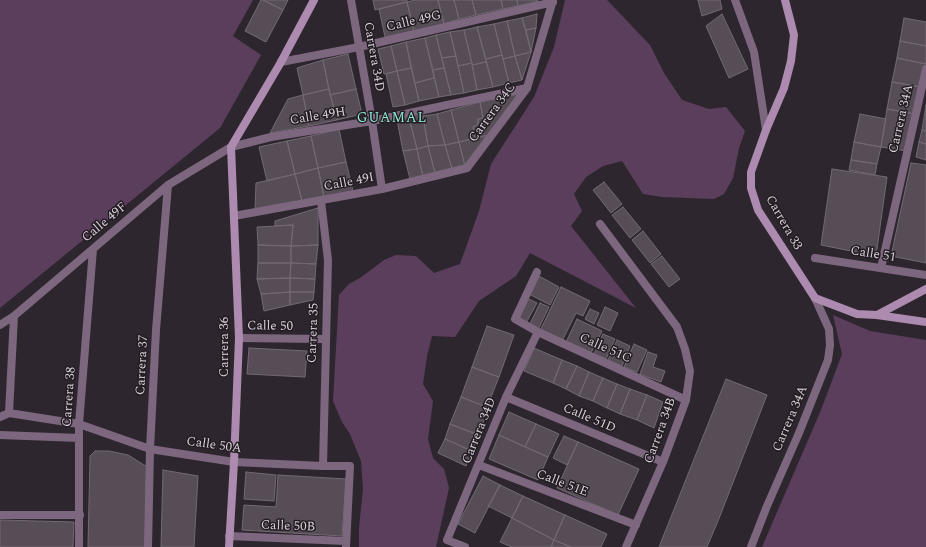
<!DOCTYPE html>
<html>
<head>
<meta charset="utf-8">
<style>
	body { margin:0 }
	canvas { display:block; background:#2e262e }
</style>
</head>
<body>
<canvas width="926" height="547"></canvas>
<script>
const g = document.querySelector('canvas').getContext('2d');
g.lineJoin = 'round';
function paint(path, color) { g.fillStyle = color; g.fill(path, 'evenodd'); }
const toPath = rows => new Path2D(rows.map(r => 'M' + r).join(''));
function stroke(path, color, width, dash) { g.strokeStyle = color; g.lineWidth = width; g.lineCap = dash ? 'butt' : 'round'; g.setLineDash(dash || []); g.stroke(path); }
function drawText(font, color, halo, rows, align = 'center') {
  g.font = font + ' Spectral,serif'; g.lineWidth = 3; g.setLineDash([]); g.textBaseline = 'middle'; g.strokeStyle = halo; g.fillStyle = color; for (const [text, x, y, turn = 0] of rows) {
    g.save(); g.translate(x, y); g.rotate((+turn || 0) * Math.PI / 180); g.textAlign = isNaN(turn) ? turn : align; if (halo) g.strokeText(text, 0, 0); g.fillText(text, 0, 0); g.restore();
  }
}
const green = toPath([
	[0,0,253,0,233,36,261,55,220,128,0,308],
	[565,0,607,0,650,45,664,73,682,100,709,109,726,107,745,131,739,148,733,178,724,194,714,199,662,197,643,194,622,161,603,166,586,177,574,194,582,211,571,226,636,308,530,253,516,276,479,301,455,337,432,336,427,356,423,384,433,401,428,439,433,458,444,469,449,488,436,547,359,547,359,528,363,489,361,461,350,434,342,422,333,401,339,295,349,284,360,278,384,260,396,255,416,256,434,273,460,264,479,211,491,164,534,97,554,47],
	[833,315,870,331,926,340,926,547,762,547,821,410,842,354]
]);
const building = toPath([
	[261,0,263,0,283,10,266,42,245,31,261,0],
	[263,0,288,0,283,10,263,0],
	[373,0,407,0,407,2,375,10,373,0],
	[415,0,438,0,444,24,414,31,407,2,415,0],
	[438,0,454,0,459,19,444,24,438,0],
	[454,0,472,0,476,15,459,19,454,0],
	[472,0,501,0,503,9,476,15,472,0],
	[501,0,517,0,518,6,503,9,501,0],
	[517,0,538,0,538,1,518,6,517,0],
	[698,0,720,0,722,9,702,16,698,0],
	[407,2,414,31,385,37,379,9,407,2],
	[537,14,536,28,526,30,522,18,537,14],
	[722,14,748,69,729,78,706,26,722,14],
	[522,18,531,52,515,56,507,21,522,18],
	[904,18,926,22,926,46,900,41,904,18],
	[507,21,515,56,503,59,494,24,507,21],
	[494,24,502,55,486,59,477,27,494,24],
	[477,27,486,62,472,65,464,30,477,27],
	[536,28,531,52,526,30,536,28],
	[464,30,472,63,458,66,450,32,464,30],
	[450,32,456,56,442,58,436,35,450,32],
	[436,35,444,68,433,70,425,38,436,35],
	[425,38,434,78,415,83,406,42,425,38],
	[900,41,926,46,926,64,897,58,900,41],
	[406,42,411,68,397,71,391,46,406,42],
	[391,46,397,71,384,74,378,49,391,46],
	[531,52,522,80,515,56,531,52],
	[348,54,356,89,330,95,323,60,348,54],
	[502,55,509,83,493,87,486,59,502,55],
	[456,56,464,93,451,95,442,58,456,56],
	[515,56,522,80,509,83,503,59,515,56],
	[897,58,926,64,921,87,892,82,897,58],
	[323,60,329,89,303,95,297,68,323,60],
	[486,62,493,87,477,90,472,65,486,62],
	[472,63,477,90,464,93,458,66,472,63],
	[411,68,419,101,405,105,397,71,411,68],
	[444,68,451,95,439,97,433,70,444,68],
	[397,71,405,105,393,107,386,74,397,71],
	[434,78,439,97,419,101,415,83,434,78],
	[892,82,921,87,915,114,887,109,892,82],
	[329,89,337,120,309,126,303,95,329,89],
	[356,89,362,114,337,120,330,95,356,89],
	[519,94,489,135,475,138,473,127,478,124,478,119,483,118,480,102,519,94],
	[303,95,309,126,270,133,288,99,303,95],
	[480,102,483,118,478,119,478,124,473,127,475,138,459,142,451,110,480,102],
	[926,105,926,131,922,130,926,105],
	[887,109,915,114,907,151,881,147,887,109],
	[451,110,459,142,445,145,437,114,451,110],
	[437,114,445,145,428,146,423,116,437,114],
	[860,114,886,119,881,147,854,142,860,114],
	[423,116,428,146,417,149,409,118,423,116],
	[409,118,417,149,403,151,397,120,409,118],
	[339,129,346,162,318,168,311,136,339,129],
	[922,130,926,131,926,144,919,142,922,130],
	[489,135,465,166,459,142,489,135],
	[311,136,318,168,295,174,287,141,311,136],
	[287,141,295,174,267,181,259,147,287,141],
	[459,142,465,166,452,169,445,145,459,142],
	[854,142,881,147,877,164,851,160,854,142],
	[919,142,926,144,926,160,916,157,919,142],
	[445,145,452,169,435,173,428,146,445,145],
	[428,146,435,173,423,177,417,149,428,146],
	[417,149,423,177,410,179,403,151,417,149],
	[851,160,877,164,875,175,849,170,851,160],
	[346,162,353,191,324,197,318,168,346,162],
	[911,163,926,165,926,263,891,256,911,163],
	[318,168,324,197,302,201,295,174,318,168],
	[832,169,887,177,876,256,821,245,832,169],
	[295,174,302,201,255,210,256,183,295,174],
	[604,182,622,204,611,213,593,190,604,182],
	[623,207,641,229,630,238,612,215,623,207],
	[318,208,318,245,291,246,293,225,275,226,275,221,318,208],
	[293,225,291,246,258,245,257,227,293,225],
	[643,231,661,254,650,263,632,240,643,231],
	[258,245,291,246,291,263,258,263,258,245],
	[318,245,316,264,291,263,291,246,318,245],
	[662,256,680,279,669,287,651,264,662,256],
	[258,263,291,263,290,278,257,279,258,263],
	[291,263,316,264,315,279,290,278,291,263],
	[537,275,559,287,550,305,527,293,537,275],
	[290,278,315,279,314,292,290,292,290,278],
	[290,278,290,292,261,294,257,279,290,278],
	[561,287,590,301,583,316,576,313,562,341,540,331,561,287],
	[290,292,314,292,313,300,290,305,290,292],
	[290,292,290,305,264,311,261,294,290,292],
	[527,298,537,303,526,323,517,318,527,298],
	[540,303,549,307,538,330,529,326,540,303],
	[605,307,618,313,610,331,597,325,605,307],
	[590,309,599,313,594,324,585,319,590,309],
	[577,319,602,331,591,353,566,342,577,319],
	[487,326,514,335,499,377,472,367,487,326],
	[603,334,615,339,606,359,594,354,603,334],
	[617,340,630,346,622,366,608,360,617,340],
	[634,344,647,350,637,372,624,367,634,344],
	[249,348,307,351,305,377,247,374,249,348],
	[534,348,562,360,553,383,524,371,534,348],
	[648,352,657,355,653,367,665,371,661,382,640,374,648,352],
	[562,360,577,366,566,389,553,383,562,360],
	[577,366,589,372,579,396,566,389,577,366],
	[472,367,499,377,487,407,461,397,472,367],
	[589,372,603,378,593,401,579,396,589,372],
	[603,378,617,384,607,408,593,401,603,378],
	[726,379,767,395,718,521,707,547,659,547,726,379],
	[617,384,630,389,620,414,607,408,617,384],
	[630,389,647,395,637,420,620,414,630,389],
	[647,395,663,402,654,428,637,420,647,395],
	[461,397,489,408,478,435,450,424,461,397],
	[509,412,536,424,525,447,499,435,509,412],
	[450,424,479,435,472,451,445,439,450,424],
	[536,424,559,434,548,457,525,447,536,424],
	[499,435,548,457,538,480,489,459,499,435],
	[564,436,578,442,567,465,553,458,564,436],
	[445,439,472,451,466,466,438,453,445,439],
	[578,442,639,469,618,515,557,488,578,442],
	[95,451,109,451,128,455,149,468,146,547,88,547,90,456,95,451],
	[163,470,198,476,194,547,161,547,163,470],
	[246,472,276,475,274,501,244,499,246,472],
	[278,475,346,479,342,536,242,530,244,505,276,507,278,475],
	[483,476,500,485,475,533,458,524,483,476],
	[500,485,523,496,512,518,488,506,500,485],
	[523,496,565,515,554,540,512,518,523,496],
	[565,515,607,534,601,547,571,547,554,540,565,515],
	[512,518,554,540,551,547,512,547,500,542,512,518],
	[0,520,74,522,73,547,0,547,0,520],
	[554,540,571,547,551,547,554,540]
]);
const street = toPath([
	[351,0,372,121,382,189],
	[735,0,754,52,766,130],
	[281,62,359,47,553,2],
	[321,201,328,260,323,466],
	[234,216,382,189,467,168,527,88,553,0],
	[600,224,677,327,685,349,690,371,686,400,663,462,626,547],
	[815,258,926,275],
	[881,268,926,69],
	[537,272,515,319,538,332,686,400],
	[0,325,14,316,168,185,231,147,271,137,372,121,527,88],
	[239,338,325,339],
	[506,397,663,462],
	[9,413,14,316],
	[0,417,9,413,79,424,150,449,234,462,323,466,350,466,346,547],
	[0,435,79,438],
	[479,465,636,525],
	[0,515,80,515],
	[229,536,346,541],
	[79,547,79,424,93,249],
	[148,547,150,449,156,330,168,185],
	[465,547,447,540,506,397,538,332],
	[751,547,767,506,799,433,828,360,830,345,829,329,815,298]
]);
const secondary = toPath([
	[785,0,794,35,791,61,784,88,766,130,751,172,751,188,758,210,815,298,857,314,877,315,926,322],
	[877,315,926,289],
	[229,547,234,462,239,338,231,147,281,62,314,0]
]);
const streetNames = [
	["Calle 49G",414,22,-13],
	["Carrera 34D",373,57,80],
	["Carrera 34C",493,113,-54],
	["Calle 49H",318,117,-9],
	["Carrera 34A",902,119,-77],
	["Calle 49I",349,183,-11],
	["Calle 49F",105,223,-40],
	["Carrera 33",783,223,60],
	["Calle 51",873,255,9],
	["Calle 50",270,327,1],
	["Carrera 35",314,333,-88],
	["Carrera 36",225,347,-90],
	["Calle 51C",605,349,24],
	["Carrera 37",143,365,-87],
	["Carrera 38",70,397,-86],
	["Calle 51D",589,419,23],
	["Carrera 34A",791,419,-67],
	["Carrera 34D",480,431,-68],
	["Carrera 34B",661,431,-70],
	["Calle 50A",214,446,8],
	["Calle 51E",562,484,21],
	["Calle 50B",288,527,2]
];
const neighbourhoodNames = [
	["GUAMAL",392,119]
];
paint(green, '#5b3e5c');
paint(building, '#564d56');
stroke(building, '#726972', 1);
stroke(street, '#7d677e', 8);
stroke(secondary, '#ad8aaf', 8);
drawText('13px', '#d6d1d6', '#241c24', streetNames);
g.letterSpacing = '1px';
drawText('14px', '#8aecd2', '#241c24', neighbourhoodNames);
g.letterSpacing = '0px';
</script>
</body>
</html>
